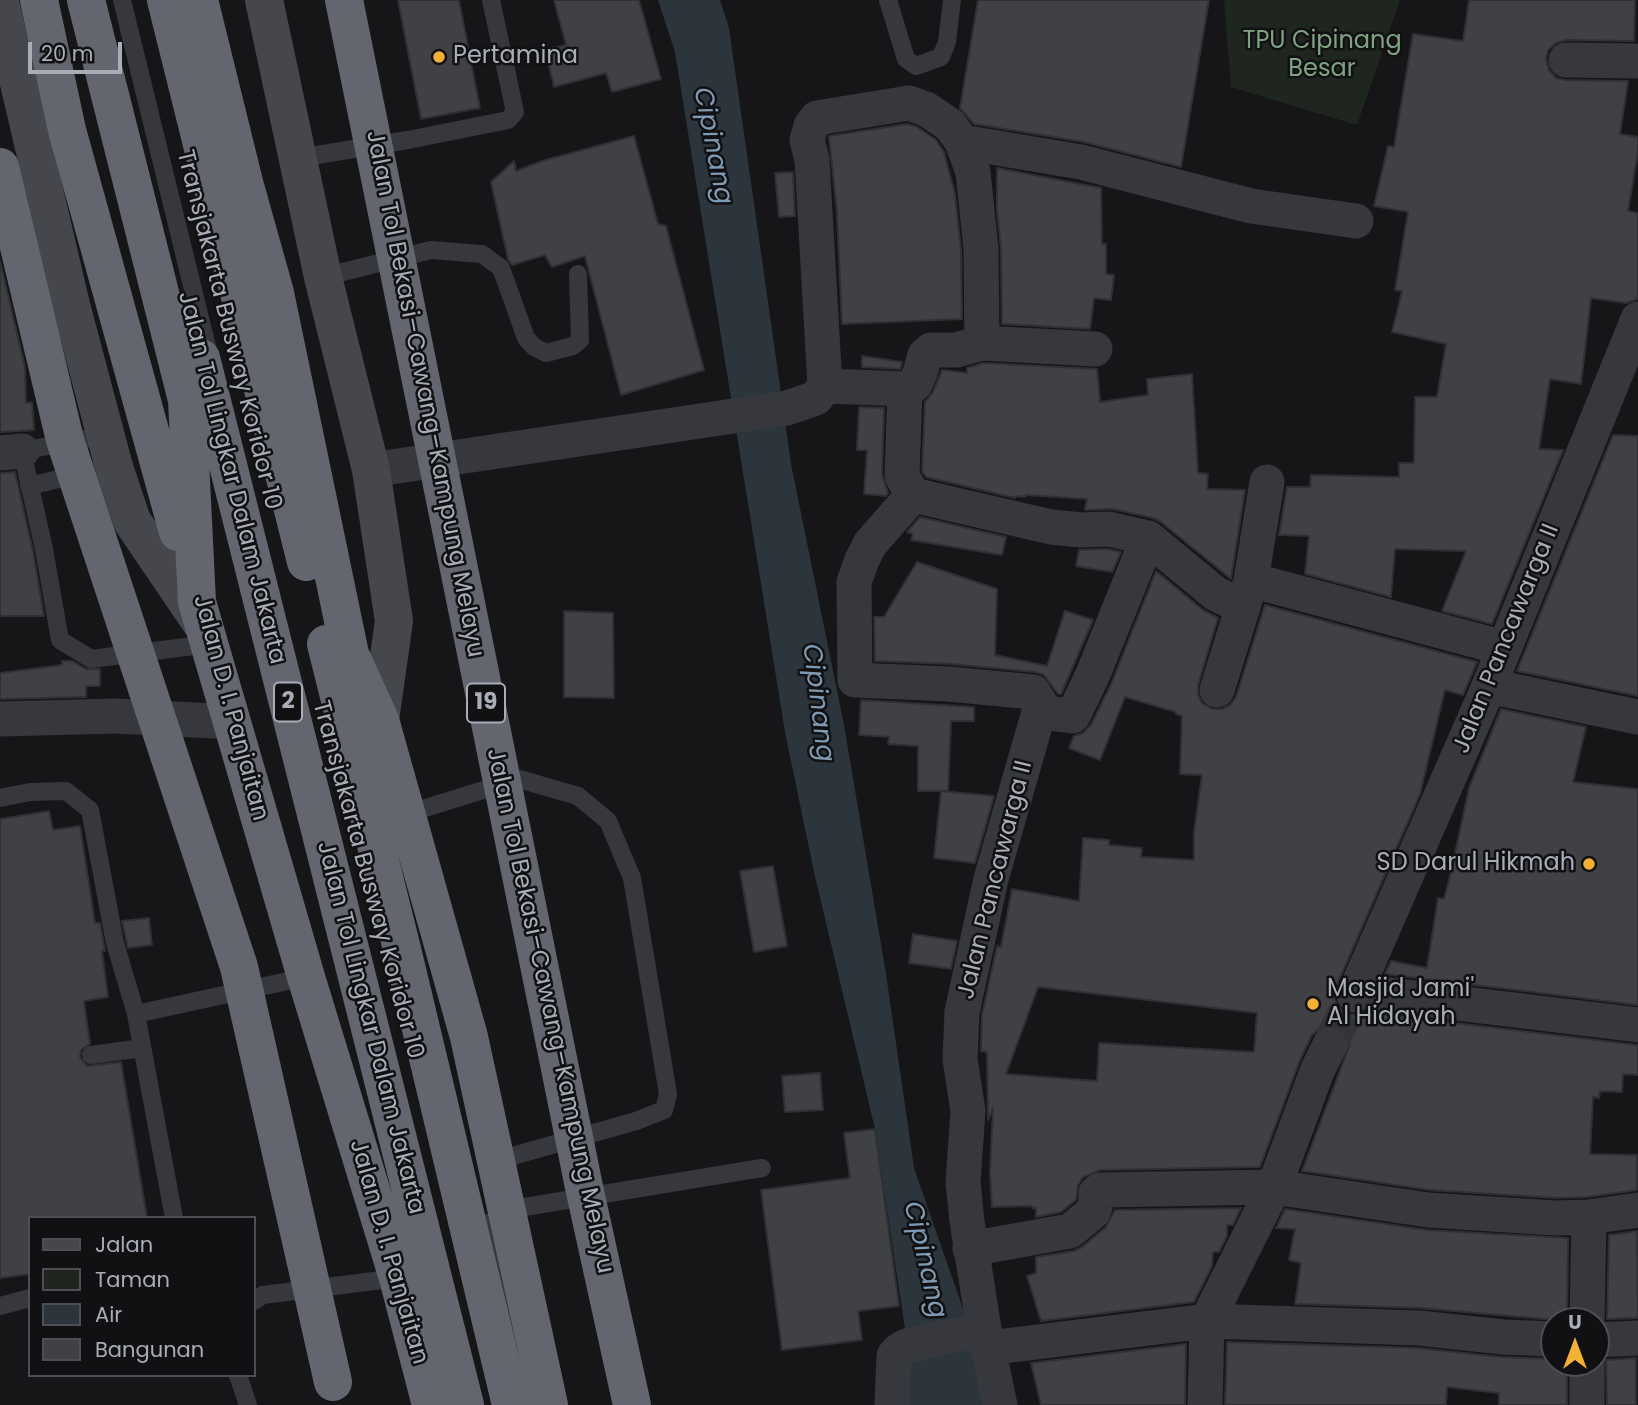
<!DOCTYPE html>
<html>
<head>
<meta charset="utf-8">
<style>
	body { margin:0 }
	#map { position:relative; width:1638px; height:1405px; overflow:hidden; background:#161618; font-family:Poppins,sans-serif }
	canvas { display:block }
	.legend { position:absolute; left:28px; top:1216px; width:228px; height:161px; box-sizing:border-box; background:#111113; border:2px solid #4d4f55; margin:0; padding:9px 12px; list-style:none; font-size:21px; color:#a8adb8 }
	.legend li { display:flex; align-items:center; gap:14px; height:35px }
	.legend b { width:35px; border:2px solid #4d4f55 }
	.north { position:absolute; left:1540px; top:1307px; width:70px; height:70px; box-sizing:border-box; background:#111113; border:2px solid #4d4f55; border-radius:50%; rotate:0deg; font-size:19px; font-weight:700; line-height:28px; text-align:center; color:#a8adb8 }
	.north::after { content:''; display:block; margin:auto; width:24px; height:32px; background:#f2b134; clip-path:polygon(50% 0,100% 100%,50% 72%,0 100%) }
	.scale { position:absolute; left:28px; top:42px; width:94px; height:32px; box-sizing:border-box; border:4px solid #a8adb8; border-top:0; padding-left:9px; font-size:21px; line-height:24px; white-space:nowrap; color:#a8adb8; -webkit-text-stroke:5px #111113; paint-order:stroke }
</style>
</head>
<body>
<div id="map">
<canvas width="1638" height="1405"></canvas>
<ul class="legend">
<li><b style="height:9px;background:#45474d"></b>Jalan</li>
<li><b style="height:19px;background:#1e261f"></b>Taman</li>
<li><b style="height:19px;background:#2c353c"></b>Air</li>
<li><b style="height:19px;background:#404145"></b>Bangunan</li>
</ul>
<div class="north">U</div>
<div class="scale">20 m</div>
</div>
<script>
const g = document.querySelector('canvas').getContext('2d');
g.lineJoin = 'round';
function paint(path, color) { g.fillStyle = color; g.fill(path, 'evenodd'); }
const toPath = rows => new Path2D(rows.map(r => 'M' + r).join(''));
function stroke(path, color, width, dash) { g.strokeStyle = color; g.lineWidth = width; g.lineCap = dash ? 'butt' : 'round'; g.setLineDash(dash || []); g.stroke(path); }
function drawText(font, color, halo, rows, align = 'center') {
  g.font = font + ' Poppins,sans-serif'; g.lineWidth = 5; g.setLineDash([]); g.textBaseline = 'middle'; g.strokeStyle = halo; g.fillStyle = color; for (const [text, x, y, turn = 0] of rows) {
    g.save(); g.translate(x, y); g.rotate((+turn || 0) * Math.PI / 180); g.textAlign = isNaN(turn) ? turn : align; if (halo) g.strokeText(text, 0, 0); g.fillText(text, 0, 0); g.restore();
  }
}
const green = toPath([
	[1224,0,1400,0,1357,125,1231,87]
]);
const water = toPath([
	[658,0,720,0,729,28,791,464,844,725,886,974,914,1168,970,1329,907,1342,875,1129,814,872,785,732,675,52],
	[979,1332,992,1405,897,1405,899,1354]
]);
const building = toPath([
	[398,0,459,0,480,108,421,119,398,0],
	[554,0,639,0,661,79,612,92,606,73,554,87,545,50,566,45,554,0],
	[978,0,1209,0,1181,167,1084,142,974,124,960,108,978,0],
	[1469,0,1635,0,1634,41,1566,40,1556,43,1548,50,1546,59,1549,70,1556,78,1565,80,1628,81,1620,134,1638,137,1638,152,1628,211,1638,213,1638,299,1626,303,1591,298,1581,384,1550,379,1539,449,1563,450,1492,624,1442,611,1466,551,1395,549,1391,597,1305,574,1309,536,1279,535,1287,487,1310,487,1311,475,1399,477,1399,463,1414,463,1415,397,1437,397,1446,344,1392,332,1402,291,1395,290,1408,212,1374,206,1388,146,1394,147,1413,34,1463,41,1469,0],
	[907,124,917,127,936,140,944,152,955,194,961,250,962,319,842,324,837,213,829,136,907,124],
	[634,136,658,224,666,226,704,370,621,395,585,256,552,267,545,255,512,265,508,259,491,182,514,161,516,171,542,161,634,136],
	[997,168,1101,188,1102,244,1106,244,1106,274,1114,275,1111,300,1094,298,1090,329,1002,324,1001,249,997,210,997,168],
	[793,172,795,216,779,217,775,173,793,172],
	[0,261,25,367,26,403,32,402,34,430,0,432,0,261],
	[862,356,902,362,900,369,862,367,862,356],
	[984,363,1097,369,1100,402,1148,395,1147,379,1192,374,1198,473,1208,474,1207,489,1245,490,1231,579,1161,522,1153,518,1113,509,1085,510,1087,499,1026,495,1025,497,1016,496,1015,498,926,477,922,471,925,402,933,392,942,370,967,373,967,368,984,363],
	[859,407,884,408,882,475,888,493,886,496,864,494,867,450,857,450,859,407],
	[1613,435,1638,436,1638,696,1517,671,1613,435],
	[15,472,33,551,44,616,0,616,0,473,15,472],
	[920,517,1006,537,1002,555,911,540,913,534,907,532,920,517],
	[1107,549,1121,552,1112,572,1076,566,1079,550,1107,549],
	[917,562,997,589,995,655,1047,666,1065,611,1093,620,1061,694,1058,694,1044,675,1035,672,951,664,875,661,874,617,884,617,917,562],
	[1156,571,1203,610,1218,618,1198,685,1198,695,1202,703,1212,709,1222,709,1230,705,1236,697,1265,605,1477,662,1463,695,1445,690,1420,794,1336,987,1334,998,1338,1007,1347,1014,1356,1015,1364,1012,1638,1045,1638,1075,1623,1074,1622,1092,1600,1091,1599,1098,1593,1097,1590,1154,1637,1155,1637,1190,1587,1197,1556,1198,1430,1190,1302,1171,1350,1044,1346,1033,1338,1027,1329,1025,1320,1028,1312,1035,1300,1060,1260,1167,1100,1170,1083,1177,1078,1185,1076,1200,1061,1212,1036,1217,1036,1208,1032,1208,1032,1206,992,1207,990,1173,993,1108,988,1120,987,1052,981,1051,982,1015,997,946,1001,947,1012,889,1079,901,1083,838,1109,840,1109,845,1142,848,1141,857,1194,860,1194,832,1202,775,1180,774,1182,716,1176,714,1176,712,1125,697,1100,760,1069,748,1074,736,1083,733,1091,725,1112,682,1156,571],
	[1038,987,1257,1013,1254,1052,1099,1043,1097,1081,1006,1074,1038,987],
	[564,611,613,613,614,698,564,697,564,611],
	[62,661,72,661,86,669,100,669,100,686,86,686,86,697,0,699,0,673,62,665,62,661],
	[861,700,974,707,974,721,951,721,948,791,918,791,918,746,888,744,889,737,859,735,861,700],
	[1501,709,1586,727,1573,782,1638,789,1638,1005,1385,974,1391,961,1427,968,1438,898,1444,899,1451,872,1469,788,1501,709],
	[941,791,994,796,975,863,934,858,941,791],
	[49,811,53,830,80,826,95,923,100,923,105,951,102,951,108,997,84,1001,90,1044,81,1050,80,1057,87,1066,121,1062,147,1218,30,1218,30,1274,0,1278,0,819,49,811],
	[773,866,787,946,754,952,740,871,773,866],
	[149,918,152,945,128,948,122,921,149,918],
	[913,934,957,941,951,969,909,963,913,934],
	[820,1073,823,1110,785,1112,782,1076,820,1073],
	[875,1129,899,1306,858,1311,862,1340,782,1350,761,1190,850,1178,844,1133,875,1129],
	[1241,1208,1233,1225,1227,1225,1227,1236,1219,1252,1213,1252,1212,1266,1194,1302,1041,1321,1027,1276,1036,1273,1036,1257,1074,1251,1082,1247,1106,1227,1115,1210,1241,1208],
	[1285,1209,1427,1230,1568,1238,1567,1321,1420,1308,1295,1304,1301,1263,1289,1260,1295,1229,1276,1228,1285,1209],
	[1637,1231,1638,1318,1607,1319,1609,1235,1637,1231],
	[1227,1342,1418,1348,1501,1357,1554,1359,1554,1363,1567,1363,1567,1405,1499,1405,1499,1393,1447,1387,1446,1405,1225,1405,1227,1342],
	[1186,1344,1185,1405,1041,1405,1031,1363,1186,1344],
	[1636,1358,1636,1405,1607,1405,1606,1360,1636,1358]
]);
const streetTunnel = toPath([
	[1330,1045,1354,995]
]);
const lane = toPath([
	[122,0,211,363],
	[888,0,906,59,916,66,941,57,947,42,952,0],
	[299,158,408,140,508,120,515,112,491,0],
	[323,277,431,250,482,254,501,268,526,338,534,347,546,353,573,346,580,340,578,274],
	[105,435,22,451,44,549,60,640,91,659,209,644],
	[29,486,80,474],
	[0,798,30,792,66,791,90,810,115,943,136,1014,174,1218],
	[406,814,519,779,578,796,608,821,632,878,668,1094,664,1110,636,1121,495,1161],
	[136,1014,306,977],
	[91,1055,142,1048],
	[506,1210,762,1168],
	[487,1223,514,1335],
	[254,1301,263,1295,398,1278],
	[0,1306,30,1298],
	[238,1375,248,1405]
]);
const street = toPath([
	[1566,60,1638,61],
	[962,142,1081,162,1251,206,1356,221],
	[825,386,909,389,915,384,920,373,925,355,931,350,956,350,982,343,1095,349],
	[905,389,902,476,913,495],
	[0,453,22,451],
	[371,470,787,408,816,398,825,386,812,160,807,140,811,126,817,118,909,103,926,109,950,125,962,142,973,172,981,249,982,343],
	[1267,482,1251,580,1504,648],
	[1489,686,1638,717],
	[1217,690,1249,587],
	[1040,712,1073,716,1093,674,1148,538],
	[0,719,117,716,232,722],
	[1357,991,1638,1025],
	[1354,995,1489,686,1638,319],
	[970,1249,1070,1231,1093,1212,1096,1203,1096,1193,1100,1190,1274,1187,1318,1069,1330,1045],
	[1587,1321,1589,1217],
	[1596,1340,1638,1338],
	[988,1348,1207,1321,1419,1328,1503,1337,1554,1339],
	[892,1405,894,1356,898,1351,906,1346,984,1329],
	[1000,1405,984,1329,967,1221,963,1182,968,1111,960,1059,962,1012,991,879,1041,705,1033,692,949,684,855,680,854,582,862,560,870,544,913,495,1051,527,1082,530,1109,529,1148,538,1216,594,1243,607],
	[1205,1405,1207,1321,1274,1187,1428,1210,1556,1218,1589,1217,1638,1210],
	[1587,1405,1587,1363]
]);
const secondary = toPath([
	[264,0,323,277,371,470,394,621,380,720],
	[0,2,71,305,114,467,132,521,204,627]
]);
const highway = toPath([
	[39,0,67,130,178,532],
	[86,0,187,400,197,602,306,977,398,1278,431,1405],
	[166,0,306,562],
	[199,0,245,186,275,293,350,654,380,720,469,1037,549,1405],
	[201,358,465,1405],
	[326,644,402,949,511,1405]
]);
const highwayBridge = toPath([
	[344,0,584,1187,632,1405],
	[0,167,65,440,239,967,333,1382]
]);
const markers = [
	[439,57,7,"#f2b134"],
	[1589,864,7,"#f2b134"],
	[1313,1004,7,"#f2b134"]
];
const shields = [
	[288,702,28],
	[486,703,38]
];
const shieldNames = [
	["2",288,702],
	["19",486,703]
];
const parkNames = [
	["TPU Cipinang",1322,42],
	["Besar",1322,70]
];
const poiNames = [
	["Pertamina",453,57],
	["SD Darul Hikmah",1575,864,"right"],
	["Masjid Jami'",1327,990],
	["Al Hidayah",1327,1018]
];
const streetNames = [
	["Transjakarta Busway Koridor 10",228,330,76],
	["Jalan Tol Bekasi–Cawang–Kampung Melayu",424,394,79],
	["Jalan Tol Lingkar Dalam Jakarta",231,478,76],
	["Jalan Pancawarga II",1507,639,-68],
	["Jalan D. I. Panjaitan",230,708,75],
	["Transjakarta Busway Koridor 10",367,880,75],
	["Jalan Pancawarga II",996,880,-76],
	["Jalan Tol Bekasi–Cawang–Kampung Melayu",549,1011,78],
	["Jalan Tol Lingkar Dalam Jakarta",370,1028,76],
	["Jalan D. I. Panjaitan",388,1252,74]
];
const waterNames = [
	["Cipinang",712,146,79],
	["Cipinang",817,703,83],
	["Cipinang",924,1260,77]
];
paint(green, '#1e261f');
paint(water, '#2c353c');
paint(building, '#404145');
stroke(building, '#303034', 2);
stroke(streetTunnel, '#333438', 35, [35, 18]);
stroke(lane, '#37383d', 18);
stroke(street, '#37383d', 35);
stroke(secondary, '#45474d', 38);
stroke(highway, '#63666e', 38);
stroke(highwayBridge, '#63666e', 38);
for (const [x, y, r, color] of markers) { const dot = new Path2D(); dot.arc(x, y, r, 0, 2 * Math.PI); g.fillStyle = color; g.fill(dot); stroke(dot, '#111113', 2.5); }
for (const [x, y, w] of shields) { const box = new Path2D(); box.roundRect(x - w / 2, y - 19.5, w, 39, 5); g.fillStyle = '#111113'; g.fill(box); stroke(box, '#a8adb8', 2); }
drawText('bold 23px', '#a8adb8', null, shieldNames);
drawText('24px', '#7fa381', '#111113', parkNames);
drawText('24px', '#a8adb8', '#111113', poiNames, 'left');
drawText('24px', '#a8adb8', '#111113', streetNames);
drawText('italic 26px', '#7f9bb3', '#111113', waterNames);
</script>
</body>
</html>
